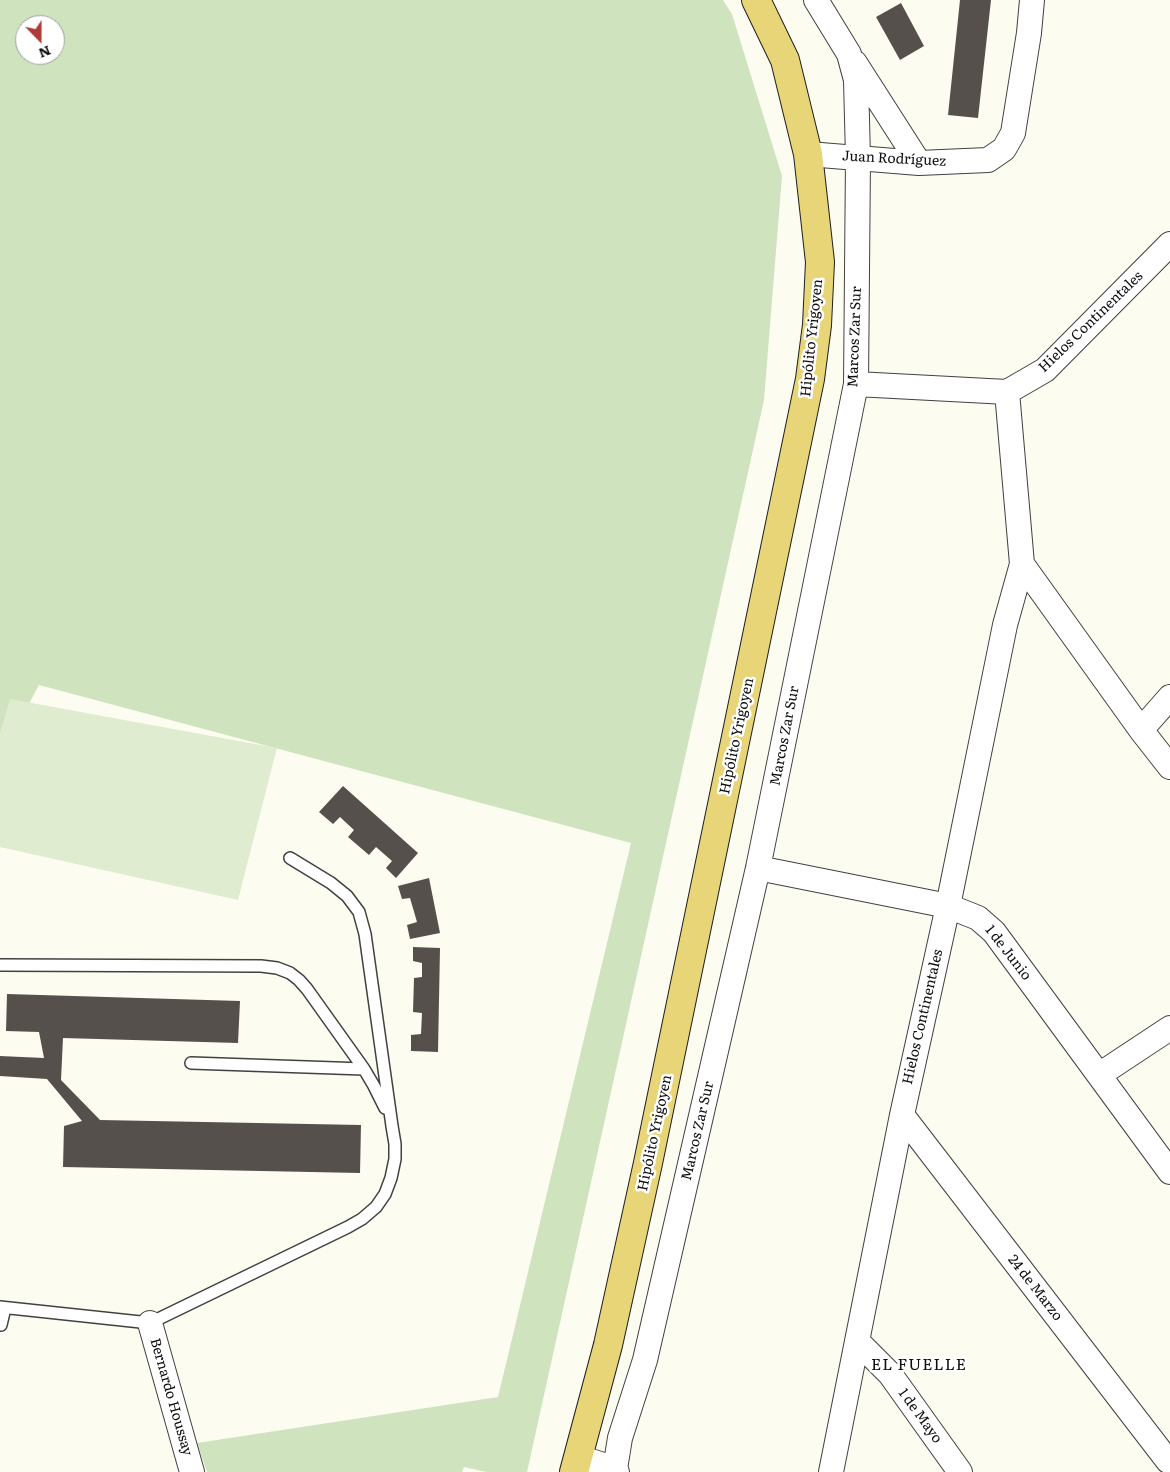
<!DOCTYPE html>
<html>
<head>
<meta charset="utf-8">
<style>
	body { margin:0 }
	#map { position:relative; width:1170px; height:1472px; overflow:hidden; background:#fdfcf1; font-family:Literata,serif }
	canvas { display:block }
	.north { position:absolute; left:15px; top:15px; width:50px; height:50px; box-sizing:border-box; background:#fff; border:1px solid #9f9f9f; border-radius:50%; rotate:158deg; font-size:14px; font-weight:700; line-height:20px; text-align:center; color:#0e0e0e }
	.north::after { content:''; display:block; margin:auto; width:18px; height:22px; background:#ad3b37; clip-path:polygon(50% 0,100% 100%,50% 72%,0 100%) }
</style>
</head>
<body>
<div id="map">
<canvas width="1170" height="1472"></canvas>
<div class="north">N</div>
</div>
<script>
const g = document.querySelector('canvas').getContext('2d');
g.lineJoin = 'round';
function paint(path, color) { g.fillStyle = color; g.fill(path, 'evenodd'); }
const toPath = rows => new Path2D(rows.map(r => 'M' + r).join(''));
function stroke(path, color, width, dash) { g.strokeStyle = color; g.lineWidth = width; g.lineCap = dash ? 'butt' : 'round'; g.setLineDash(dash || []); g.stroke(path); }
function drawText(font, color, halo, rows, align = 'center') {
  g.font = font + ' Literata,serif'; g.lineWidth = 5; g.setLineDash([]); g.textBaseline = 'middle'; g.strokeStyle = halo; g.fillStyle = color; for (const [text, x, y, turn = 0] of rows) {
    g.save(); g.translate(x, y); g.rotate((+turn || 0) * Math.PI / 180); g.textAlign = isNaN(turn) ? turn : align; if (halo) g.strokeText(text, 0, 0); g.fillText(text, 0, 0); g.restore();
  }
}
const green = toPath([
	[0,0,723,0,732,14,782,176,764,400,527,1472,486,1472,464,1467,462,1472,207,1472,197,1443,498,1397,631,843,39,685,0,758],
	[25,25,55,25,55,55,25,55]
]);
const pitch = toPath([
	[10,699,277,748,238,900,0,847,0,733]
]);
const building = toPath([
	[960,0,991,0,978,118,948,115],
	[901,3,924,46,900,60,876,17],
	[343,786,418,853,396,878,386,868,392,861,376,847,369,855,348,837,354,830,340,817,333,824,319,812],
	[429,878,440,933,410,939,407,925,417,922,410,898,402,899,398,886],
	[413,947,440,948,438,1052,411,1051,411,1035,421,1034,422,1013,413,1012,414,978,422,977,422,963,413,961],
	[7,994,240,1001,238,1043,63,1038,61,1080,100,1120,361,1125,360,1173,63,1167,64,1126,82,1121,47,1079,0,1076,0,1056,44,1058,39,1032,6,1031]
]);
const lane = toPath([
	[0,965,261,966,277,968,290,973,299,980,307,989,364,1069,374,1086,385,1108],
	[191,1063,364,1069],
	[0,1307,150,1323,348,1227,362,1219,376,1207,385,1194,391,1178,395,1159,395,1144,392,1126,365,934,359,912,347,896,331,883,290,858],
	[1,1325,5,1308]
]);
const street = toPath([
	[855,63,919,163],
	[808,154,919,163,988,160,1004,149,1013,133,1029,33,1032,0],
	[856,384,1007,392],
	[1007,392,1022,564,1141,730,1170,767],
	[1007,392,1045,370,1170,244],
	[1141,730,1170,697],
	[758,868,948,906,978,918,994,932,1170,1172],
	[1099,1075,1170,1028],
	[902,1115,1168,1461],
	[150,1323,192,1472],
	[857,1341,890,1374,960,1472],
	[579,1457,615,1469,617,1472],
	[615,1469,620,1438,645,1360,758,868,856,384,858,158,856,80,849,54,816,0],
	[831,1472,902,1115,948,906,1005,625,1022,564]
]);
const primary = toPath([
	[574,1472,608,1345,648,1163,810,379,817,325,820,262,808,154,785,60,756,0]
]);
const streetNames = [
	["Juan Rodríguez",894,159,3],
	["Hielos Continentales",1091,322,-44],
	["Marcos Zar Sur",855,337,-88],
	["Hipólito Yrigoyen",812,338,-84],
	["Hipólito Yrigoyen",737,736,-78],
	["Marcos Zar Sur",785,736,-79],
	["1 de Junio",1008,953,52],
	["Hielos Continentales",923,1017,-77],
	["Marcos Zar Sur",698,1131,-77],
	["Hipólito Yrigoyen",655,1133,-78],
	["24 de Marzo",1035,1288,52],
	["Bernardo Houssay",171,1397,74],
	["1 de Mayo",920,1416,54]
];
const quarterNames = [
	["EL FUELLE",919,1365]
];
paint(green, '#cfe4be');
paint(pitch, '#e0eccf');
paint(building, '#55504c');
stroke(lane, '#414141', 14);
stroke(street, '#414141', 26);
stroke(primary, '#1f1f1f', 30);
stroke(lane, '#fff', 11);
stroke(street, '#fff', 24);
stroke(primary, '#e7d577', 28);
drawText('14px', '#0e0e0e', '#fff', streetNames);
g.letterSpacing = '1px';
drawText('16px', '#0e0e0e', '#fff', quarterNames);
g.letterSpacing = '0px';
</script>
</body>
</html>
